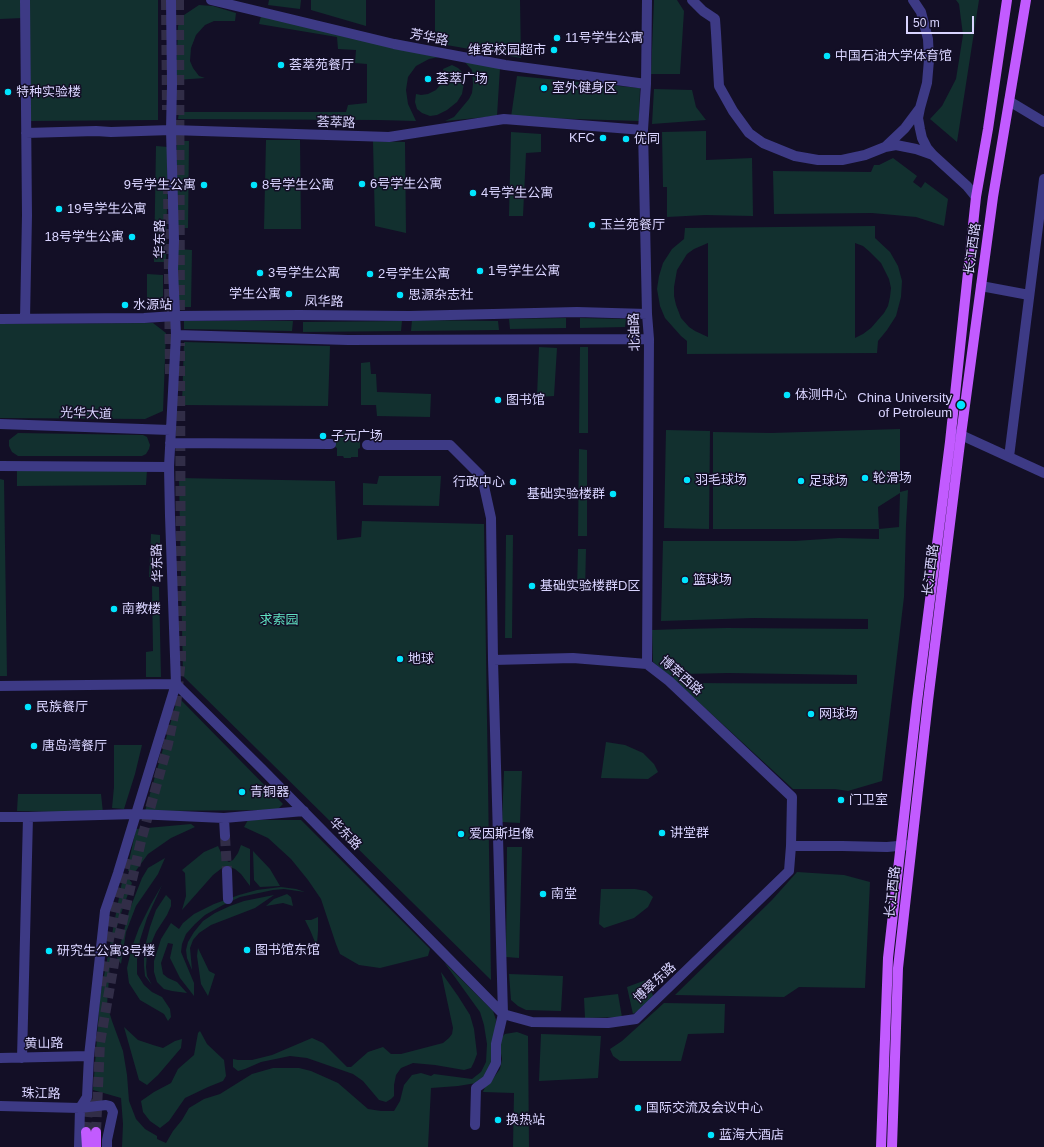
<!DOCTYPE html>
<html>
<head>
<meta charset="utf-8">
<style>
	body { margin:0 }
	#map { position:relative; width:1044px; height:1147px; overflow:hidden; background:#130f26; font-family:Arial,sans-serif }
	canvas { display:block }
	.scale { position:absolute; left:906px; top:16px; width:68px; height:18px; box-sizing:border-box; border:2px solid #d9d4ff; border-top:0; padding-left:5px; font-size:12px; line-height:14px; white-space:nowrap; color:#d9d4ff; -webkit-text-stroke:3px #130f26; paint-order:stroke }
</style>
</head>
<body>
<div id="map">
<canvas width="1044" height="1147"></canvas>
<div class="scale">50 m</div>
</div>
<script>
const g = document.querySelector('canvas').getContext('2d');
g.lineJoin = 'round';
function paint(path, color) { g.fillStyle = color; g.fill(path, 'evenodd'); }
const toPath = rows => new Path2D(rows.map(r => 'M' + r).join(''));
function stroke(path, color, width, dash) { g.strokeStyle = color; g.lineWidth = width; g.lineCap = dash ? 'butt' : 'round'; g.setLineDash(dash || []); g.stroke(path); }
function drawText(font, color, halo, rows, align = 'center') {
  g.font = font + ' Arial,"Noto Sans SC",sans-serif'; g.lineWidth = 3; g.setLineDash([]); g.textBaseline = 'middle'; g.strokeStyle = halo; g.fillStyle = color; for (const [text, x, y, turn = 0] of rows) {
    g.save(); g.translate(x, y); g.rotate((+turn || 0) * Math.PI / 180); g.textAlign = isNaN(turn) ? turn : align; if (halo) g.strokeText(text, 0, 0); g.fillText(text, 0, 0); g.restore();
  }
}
const green = toPath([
	[0,0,22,0,23,18,0,19],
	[29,0,158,0,158,120,30,121],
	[269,0,301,0,300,9,268,5],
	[311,0,366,0,366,26,311,10],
	[435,0,520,0,521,58,435,43],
	[654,0,677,0,684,11,680,74,651,74],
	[956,0,979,0,957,142,930,119,942,106,956,79,963,35,959,4],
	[199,5,213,6,236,13,235,21,214,21,205,25,196,35,191,48,190,61,193,68,199,76,205,78,176,80,178,26,184,15],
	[261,16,439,57,429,59,416,66,408,77,406,90,408,104,416,121,378,120,178,119,179,112,346,112,348,105,367,103,367,64,355,63,356,50,338,49,337,37,259,24],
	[463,60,500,68,497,116,445,121,454,117,469,99,472,93,473,84,472,70],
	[452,65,458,68,462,72,464,83,462,94,457,102,447,110,437,115,430,116,422,113,417,109,415,102,416,94,421,95,428,94,436,90,442,83,445,76,443,69],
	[517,76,640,88,639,121,511,117],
	[654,89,692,90,696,107,706,120,652,124],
	[706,131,706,160,752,158,753,216,705,215,667,217,667,187,663,187,662,132],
	[511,132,541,134,541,152,526,153,523,216,509,216],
	[266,140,300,140,301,229,264,229],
	[177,141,189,141,188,228,176,228],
	[373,141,405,142,406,233,375,226],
	[156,146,168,147,166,262,154,262],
	[893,158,917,176,913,182,921,188,925,182,948,199,944,226,916,217,872,213,774,214,773,171,871,172,874,165,879,165],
	[875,226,875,238,890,252,898,266,902,281,901,297,896,316,887,330,878,341,877,353,687,354,687,341,681,336,665,318,660,306,657,289,659,276,663,263,672,249,684,239,685,228],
	[708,243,708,337,695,331,689,327,681,318,676,305,674,296,674,287,677,270,687,254,694,249],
	[855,243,863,246,870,252,881,263,889,279,891,288,890,297,888,306,884,313,871,328,863,334,855,338],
	[178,249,192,250,191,307,178,307],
	[147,274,163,275,163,308,147,309],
	[566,318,566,328,510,329,509,319],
	[580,318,626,319,625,327,580,328],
	[412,320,498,321,499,330,411,331],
	[184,321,293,321,292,331,184,329],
	[402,321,401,331,303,332,303,322],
	[153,323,166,333,163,411,145,419,0,418,0,324],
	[184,342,330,346,328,406,182,405],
	[539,347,557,348,554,396,537,397],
	[580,347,588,347,588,433,579,433],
	[370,362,371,374,376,374,377,392,431,394,430,417,377,416,376,405,361,405,361,363],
	[345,429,352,429,352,431,358,431,358,439,360,440,360,448,358,449,358,457,351,457,351,458,344,458,343,456,337,456,337,448,335,447,335,439,337,439,337,431,345,431],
	[900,429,900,492,908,490,906,525,904,597,882,781,848,791,835,789,793,789,680,685,653,662,652,630,683,629,727,628,868,629,868,619,753,618,661,621,663,541,795,541,839,538,879,539,879,529,713,529,713,432,771,433],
	[900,493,899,527,879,529,878,507],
	[728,673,857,675,857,684,687,683,684,674],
	[666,430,710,431,709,529,664,528],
	[18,433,143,435,147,437,150,445,149,449,146,454,142,456,18,456,12,452,9,446,9,440],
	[579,449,587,450,587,536,578,536],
	[147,470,146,485,17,486,17,471],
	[379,476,441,476,439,506,363,505,363,483,377,484],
	[179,478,335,481,337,540,361,537,362,521,484,524,491,980,183,676],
	[0,479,4,480,7,676,0,676],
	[151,534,160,535,160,578,149,577],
	[506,535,513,535,512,638,505,638],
	[578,549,586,549,585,591,577,591],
	[152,586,159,587,161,677,146,677,146,652,153,651],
	[178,697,283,804,277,810,145,811],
	[606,742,625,745,643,753,654,764,658,772,648,779,601,778],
	[114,745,142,745,135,774,124,809,112,808,114,787],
	[504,771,522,771,520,823,502,822],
	[18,794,101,794,103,813,17,811],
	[248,820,301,820,430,949,428,956,380,968,359,965,340,954,336,944,321,899,308,880,291,859,268,838,244,827],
	[191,824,195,827,171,838,148,854,135,872,128,871,129,861,136,829],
	[241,845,250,849,250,886,241,874,235,869,230,867,222,868,213,875,182,910,186,896,185,873,182,870,204,852,218,846,224,859,229,862,233,860,238,853],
	[507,847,522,847,519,958,506,957],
	[253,851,270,869,280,886,260,887,254,880],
	[165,858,158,874,136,906,126,932,121,964,117,958,129,911,142,878,148,868],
	[797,872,844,875,870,882,865,988,799,987,784,997,675,995,772,900],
	[123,878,129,879,132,883,119,919,111,951,107,1005,112,1021,123,1051,127,1075,129,1101,136,1119,145,1129,157,1136,157,1139,166,1143,173,1131,182,1120,189,1108,204,1099,220,1094,252,1074,273,1068,299,1068,311,1071,338,1083,368,1109,381,1111,394,1111,400,1101,404,1085,412,1075,421,1073,431,1076,434,1074,472,1079,481,1072,486,1062,487,1044,484,1025,480,1012,444,962,493,1011,496,1020,493,1058,489,1071,483,1079,476,1083,458,1086,431,1088,428,1147,122,1147,123,1124,121,1098,93,1090,100,997,121,887],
	[162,885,147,918,140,940,137,960,137,974,144,985,152,992,162,997,170,1009,171,1017,168,1021,164,1014,140,1000,129,983,127,968,132,947,139,928,151,904],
	[281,887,296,889,305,892,284,889,273,890,240,897,223,905,205,915,195,924,186,934,182,944,181,952,194,983,194,996,180,978,170,958,173,944,168,943,161,963,163,974,168,978,177,982,187,993,172,991,164,989,157,982,154,972,154,961,161,939,171,923,179,929,183,923,194,914,214,904,239,895,257,890],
	[601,889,635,889,646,891,653,897,648,907,634,918,604,928,599,924],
	[287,894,291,897,293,906,283,903,266,906,274,899],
	[166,895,171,900,171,906,167,915,156,932,147,953,146,967,147,976,152,985,145,976,144,966,144,950,150,927,156,910],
	[274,895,255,908,211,925,199,933,193,940,190,948,192,970,187,958,186,950,188,942,194,932,203,921,215,913,230,906,244,901],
	[318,917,318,931,316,957,315,942,310,930,305,920,311,920],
	[198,948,209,971,215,974,208,996,201,984,197,956],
	[441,972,458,996,470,1015,474,1029,477,1054,474,1062,471,1068,464,1070,435,1065,413,1063,401,1068,396,1075,394,1085,394,1096,391,1099,386,1102,379,1100,363,1081,353,1074,307,1058,290,1056,261,1062,245,1069,238,1071,233,1067,233,1059,238,1060,252,1060,272,1055,312,1038,323,1043,347,1067,351,1067,368,1052,383,1047,391,1054,401,1054,443,1043,449,1038,452,1034,453,1028],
	[509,974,563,976,561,1011,526,1010,518,1006,511,1000],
	[646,980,655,1000,633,1014,627,987],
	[618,994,622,1017,585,1018,584,998],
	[664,1003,725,1004,724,1033,688,1034,681,1061,620,1061,613,1056,610,1049,622,1041],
	[124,1027,138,1040,153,1045,163,1048,175,1041,182,1039,181,1048,158,1075,147,1085,139,1080],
	[200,1031,207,1044,224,1060,226,1076,223,1081,208,1087,185,1098,169,1121,160,1128,150,1121,143,1112,141,1101,154,1092,171,1083,178,1069,194,1055,198,1033],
	[517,1032,528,1036,529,1147,513,1147,514,1093,483,1092,485,1087,492,1080,500,1069,502,1059,500,1048,500,1039,505,1034],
	[541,1034,601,1036,598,1078,539,1081]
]);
const minorTunnel = toPath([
	[225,836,227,871]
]);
const majorTunnel = toPath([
	[166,0,167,110],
	[179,0,180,319],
	[168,184,170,374],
	[101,986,109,939,127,858],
	[86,1132,89,1099],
	[96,1132,100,1043,118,941,141,841,168,744,176,705,181,659,180,343]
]);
const minor = toPath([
	[25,0,27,215,25,319],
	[171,0,172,84,171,130,174,240,173,270,176,335,169,467,170,516,176,684,262,769,503,1014,532,1022,608,1023,636,1019,789,871,791,846,792,797,669,681,647,664,573,658,493,660],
	[211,0,394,44,505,65,646,84],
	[692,0,703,11,715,19,716,33,719,86,733,111,749,133,763,143,795,156,818,160,842,160,865,155,885,147,905,128,920,108,927,83,929,60,928,39,921,12,913,0],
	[1009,101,1044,122],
	[920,108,918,118,920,129,922,138,927,148,933,155,967,186,976,197],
	[26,133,96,131,111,132,171,130,389,137,504,119,643,130],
	[885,147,896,145,916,149,933,155],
	[981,286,1029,295],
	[0,319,144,318,175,316,299,315,409,316,577,312,647,314],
	[176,335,348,340,649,339],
	[0,424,170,430],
	[952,434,961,435,1044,473],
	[170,443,331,444],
	[367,445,450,445,482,477,491,518,493,660,503,1014,496,1044,496,1063,487,1080,476,1088,475,1125],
	[1009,457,1044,179],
	[0,466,169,467],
	[647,664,649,339,647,314,643,130,646,84,647,0],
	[0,686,176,684,136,814,28,817,0,817],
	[224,818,225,836],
	[791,846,842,846,887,847,909,845],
	[227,871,228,899],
	[0,1058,89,1056],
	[22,1058,28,817],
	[0,1106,80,1108,106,1105,110,1106,113,1112,107,1140,107,1147],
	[79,1147,80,1108,87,1097,89,1056,105,911,118,873,136,814,224,818,304,811]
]);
const major = toPath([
	[86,1132,87,1147],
	[96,1132,96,1147],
	[881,1147,888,958,917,702,950,442,976,197,988,129,1007,0],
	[892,1147,898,968,928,701,961,435,993,197,1026,0]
]);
const markers = [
	[557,38,4,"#00e5ff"],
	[554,50,4,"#00e5ff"],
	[827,56,4,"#00e5ff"],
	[281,65,4,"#00e5ff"],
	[428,79,4,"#00e5ff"],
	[544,88,4,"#00e5ff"],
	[8,92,4,"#00e5ff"],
	[603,138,4,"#00e5ff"],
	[626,139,4,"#00e5ff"],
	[362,184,4,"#00e5ff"],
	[204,185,4,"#00e5ff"],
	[254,185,4,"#00e5ff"],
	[473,193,4,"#00e5ff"],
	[59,209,4,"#00e5ff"],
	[592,225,4,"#00e5ff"],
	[132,237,4,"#00e5ff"],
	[480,271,4,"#00e5ff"],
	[260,273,4,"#00e5ff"],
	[370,274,4,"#00e5ff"],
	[289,294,4,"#00e5ff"],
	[400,295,4,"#00e5ff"],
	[125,305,4,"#00e5ff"],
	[787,395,4,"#00e5ff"],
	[498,400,4,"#00e5ff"],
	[961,405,5,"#00e5ff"],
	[323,436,4,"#00e5ff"],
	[865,478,4,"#00e5ff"],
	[687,480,4,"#00e5ff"],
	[801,481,4,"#00e5ff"],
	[513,482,4,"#00e5ff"],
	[613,494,4,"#00e5ff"],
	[685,580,4,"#00e5ff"],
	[532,586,4,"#00e5ff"],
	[114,609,4,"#00e5ff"],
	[400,659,4,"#00e5ff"],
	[28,707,4,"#00e5ff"],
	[811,714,4,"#00e5ff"],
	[34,746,4,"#00e5ff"],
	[242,792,4,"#00e5ff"],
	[841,800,4,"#00e5ff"],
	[662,833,4,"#00e5ff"],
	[461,834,4,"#00e5ff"],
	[543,894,4,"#00e5ff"],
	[247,950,4,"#00e5ff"],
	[49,951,4,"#00e5ff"],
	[638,1108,4,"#00e5ff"],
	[498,1120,4,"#00e5ff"],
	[711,1135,4,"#00e5ff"]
];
const streetNames = [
	["芳华路",429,38,11],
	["荟萃路",336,123,2],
	["华东路",160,239,-90],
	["长江西路",973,249,-82],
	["凤华路",324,302,1],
	["北油路",635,332,-92],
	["光华大道",86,414,2],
	["华东路",158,563,-92],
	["长江西路",931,570,-83],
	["博萃西路",681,676,41],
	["华东路",345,834,45],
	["长江西路",893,892,-84],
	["博翠东路",655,983,-43],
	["黄山路",44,1044,-1],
	["珠江路",41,1094,1]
];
const poiNames = [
	["11号学生公寓",565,38],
	["维客校园超市",546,50,"right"],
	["中国石油大学体育馆",835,56],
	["荟萃苑餐厅",289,65],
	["荟萃广场",436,79],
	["室外健身区",552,88],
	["特种实验楼",16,92],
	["KFC",595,138,"right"],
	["优同",634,139],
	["6号学生公寓",370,184],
	["9号学生公寓",196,185,"right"],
	["8号学生公寓",262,185],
	["4号学生公寓",481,193],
	["19号学生公寓",67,209],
	["玉兰苑餐厅",600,225],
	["18号学生公寓",124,237,"right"],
	["1号学生公寓",488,271],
	["3号学生公寓",268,273],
	["2号学生公寓",378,274],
	["学生公寓",281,294,"right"],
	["思源杂志社",408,295],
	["水源站",133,305],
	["体测中心",795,395],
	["China University",952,398,"right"],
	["of Petroleum",952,413,"right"],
	["图书馆",506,400],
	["子元广场",331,436],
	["轮滑场",873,478],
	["羽毛球场",695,480],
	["足球场",809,481],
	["行政中心",505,482,"right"],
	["基础实验楼群",605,494,"right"],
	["篮球场",693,580],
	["基础实验楼群D区",540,586],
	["南教楼",122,609],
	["地球",408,659],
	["民族餐厅",36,707],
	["网球场",819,714],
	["唐岛湾餐厅",42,746],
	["青铜器",250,792],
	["门卫室",849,800],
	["讲堂群",670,833],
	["爱因斯坦像",469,834],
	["南堂",551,894],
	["图书馆东馆",255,950],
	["研究生公寓3号楼",57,951],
	["国际交流及会议中心",646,1108],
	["换热站",506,1120],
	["蓝海大酒店",719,1135]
];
const parkNames = [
	["求索园",279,620]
];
paint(green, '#12302f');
stroke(minorTunnel, '#312d47', 10, [10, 5]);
stroke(majorTunnel, '#312d47', 10, [10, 5]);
stroke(minor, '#3d3a85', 10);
stroke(major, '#c25bff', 10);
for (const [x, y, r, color] of markers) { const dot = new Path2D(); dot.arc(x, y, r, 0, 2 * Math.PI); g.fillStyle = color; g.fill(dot); stroke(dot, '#130f26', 1.5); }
drawText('13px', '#d9d4ff', '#130f26', streetNames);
drawText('13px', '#d9d4ff', '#130f26', poiNames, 'left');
drawText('13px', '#5fe0c0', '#130f26', parkNames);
</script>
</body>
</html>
